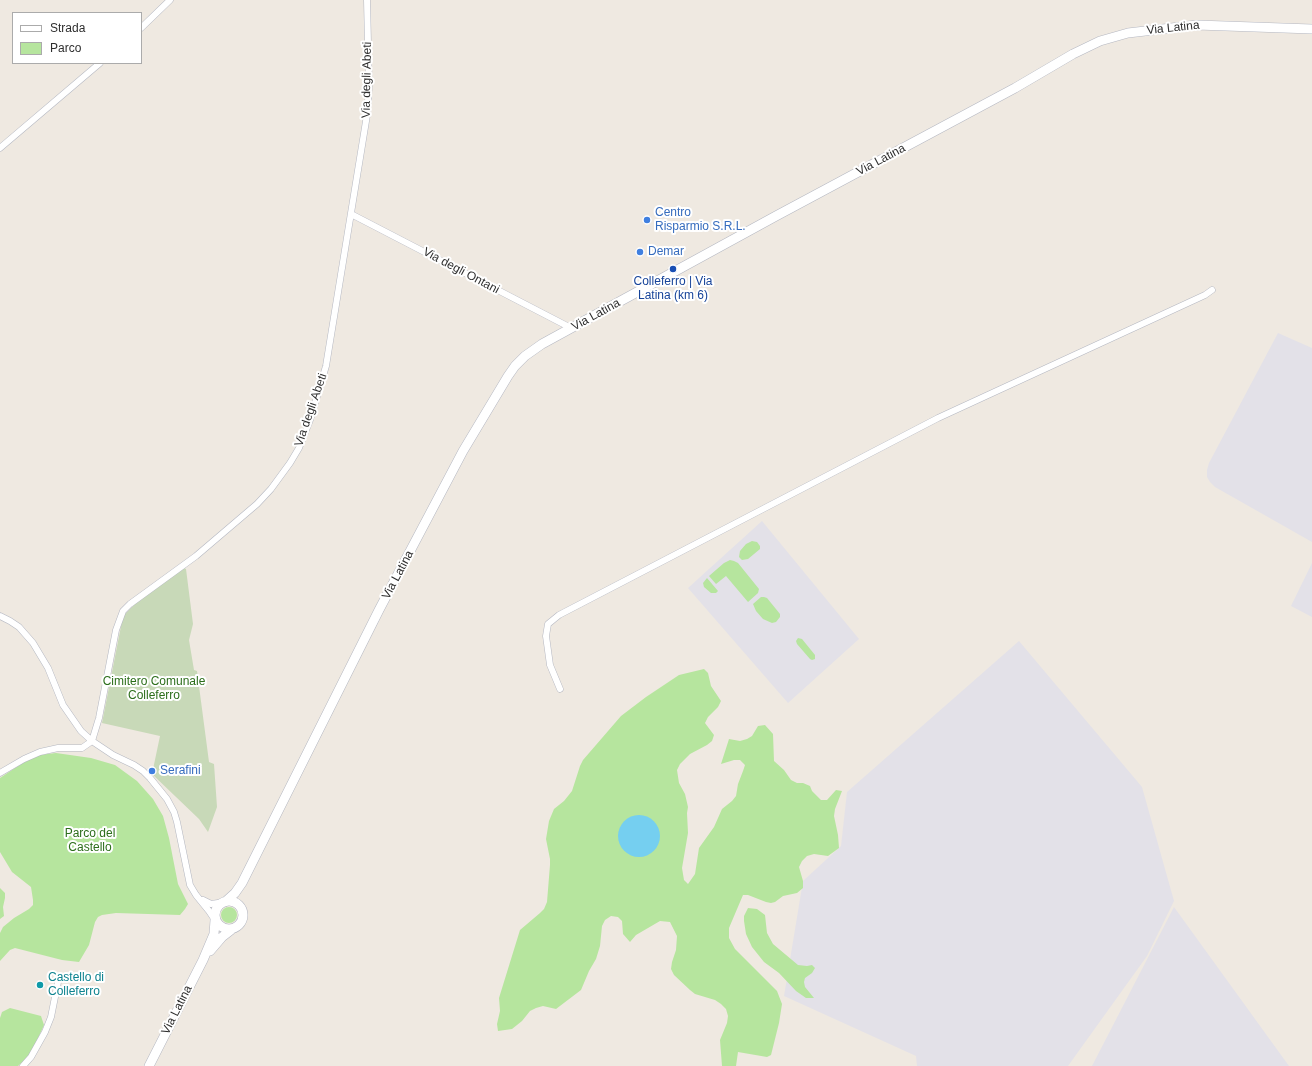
<!DOCTYPE html>
<html>
<head>
<meta charset="utf-8">
<style>
	body { margin:0 }
	#map { position:relative; width:1312px; height:1066px; overflow:hidden; background:#efe9e1; font-family:Helvetica,sans-serif }
	canvas { display:block }
	.legend { position:absolute; left:12px; top:12px; width:130px; height:52px; box-sizing:border-box; background:#fff; border:1px solid #ababab; margin:0; padding:5px 7px; list-style:none; font-size:12px; color:#2e2e2e }
	.legend li { display:flex; align-items:center; gap:8px; height:20px }
	.legend b { width:20px; border:1px solid #ababab }
</style>
</head>
<body>
<div id="map">
<canvas width="1312" height="1066"></canvas>
<ul class="legend">
<li><b style="height:5px;background:#fff"></b>Strada</li>
<li><b style="height:11px;background:#b6e59e"></b>Parco</li>
</ul>
</div>
<script>
const g = document.querySelector('canvas').getContext('2d');
g.lineJoin = 'round';
function paint(path, color) { g.fillStyle = color; g.fill(path, 'evenodd'); }
const toPath = rows => new Path2D(rows.map(r => 'M' + r).join(''));
function stroke(path, color, width, dash) { g.strokeStyle = color; g.lineWidth = width; g.lineCap = dash ? 'butt' : 'round'; g.setLineDash(dash || []); g.stroke(path); }
function drawText(font, color, halo, rows, align = 'center') {
  g.font = font + ' Helvetica,sans-serif'; g.lineWidth = 4; g.setLineDash([]); g.textBaseline = 'middle'; g.strokeStyle = halo; g.fillStyle = color; for (const [text, x, y, turn = 0] of rows) {
    g.save(); g.translate(x, y); g.rotate((+turn || 0) * Math.PI / 180); g.textAlign = isNaN(turn) ? turn : align; if (halo) g.strokeText(text, 0, 0); g.fillText(text, 0, 0); g.restore();
  }
}
const industrial = toPath([
	[1278,333,1312,348,1312,542,1215,487,1210,482,1207,477,1207,470,1209,463],
	[762,521,859,639,788,703,688,588],
	[1312,563,1312,617,1291,606],
	[1019,641,1142,787,1174,901,1147,956,1068,1066,917,1066,916,1056,784,996,803,881,841,846,847,792],
	[1174,907,1289,1066,1092,1066]
]);
const green = toPath([
	[752,541,757,542,760,546,760,549,748,559,742,560,739,557,740,551,746,544],
	[730,560,734,561,738,563,759,589,758,593,748,602,726,576,716,584,709,576,724,563],
	[707,578,718,591,716,593,711,593,704,587,703,583],
	[761,597,764,597,767,598,780,614,780,617,776,622,772,623,763,619,756,611,753,604],
	[798,638,802,639,815,655,815,659,812,660,810,659,797,644,796,641],
	[704,669,708,673,711,686,721,701,718,707,708,717,705,723,714,735,712,741,707,745,690,754,680,764,677,770,679,783,685,794,688,807,687,813,688,833,682,868,684,880,688,884,695,874,699,848,714,827,722,809,732,801,736,796,738,784,743,771,745,765,740,760,734,760,721,764,729,739,740,741,747,739,752,736,758,726,765,725,773,734,774,761,784,770,791,780,797,783,803,783,810,786,812,791,821,800,827,800,836,790,842,791,835,809,834,816,838,835,839,848,828,856,814,854,807,856,802,861,799,867,803,881,803,888,797,893,783,896,775,902,771,903,766,902,748,895,743,895,729,928,729,938,735,949,777,991,782,1004,779,1023,771,1055,767,1057,738,1052,736,1066,722,1066,720,1040,727,1023,728,1016,726,1009,721,1004,715,1000,695,994,690,990,674,975,671,969,672,962,676,950,677,936,670,922,660,921,636,935,630,942,623,934,622,921,618,917,611,916,605,920,602,926,600,946,596,959,589,971,581,990,556,1009,543,1006,536,1008,530,1011,522,1021,512,1029,498,1031,497,1024,500,1011,499,998,520,930,540,913,544,909,547,902,550,865,550,859,546,839,549,821,554,809,564,801,572,791,580,766,583,760,621,716,646,697,679,675],
	[56,753,91,758,115,765,137,781,153,799,163,816,169,838,178,884,188,904,185,909,180,915,116,913,102,915,98,917,95,922,89,945,79,962,62,960,15,948,10,950,0,961,0,933,3,927,14,918,29,909,33,905,33,900,31,887,12,872,0,852,0,778,24,762,39,755],
	[0,888,5,893,5,898,3,907,4,916,0,919],
	'221 915a8 8 0 1 1 16 0a8 8 0 1 1-16 0Z',
	[748,908,757,909,765,915,767,933,773,944,798,965,807,966,812,965,815,968,812,973,805,978,804,982,805,987,814,998,806,998,796,991,779,973,764,962,752,947,746,934,744,921,744,916],
	[10,1008,41,1016,44,1025,35,1045,27,1058,18,1066,0,1066,0,1018,2,1012]
]);
const cemetery = toPath([
	[184,568,186,569,193,624,189,640,194,670,197,671,209,762,214,764,217,807,208,832,199,819,152,774,160,736,102,723,123,616,137,602]
]);
const water = toPath([
	'618 836a21 21 0 1 1 42 0a21 21 0 1 1-42 0Z'
]);
const street = toPath([
	[141,28,170,0],
	[0,148,100,63],
	[351,214,571,328],
	[0,616,10,621,19,627,33,643,48,668,63,705,81,731,92,741,113,755,134,765,143,771,150,778,167,799,174,812,177,822,190,885,196,895,209,911,215,920],
	[560,689,550,665,546,636,548,624,559,615,938,418,1205,295,1212,290],
	[0,773,24,759,40,752,58,748,82,748,92,741,99,718,116,630,123,611,130,604,196,556,257,504,271,489,290,463,299,448,310,420,326,366,367,115,369,87,367,0],
	[203,900,211,904,225,902],
	[23,1066,31,1057,45,1032,51,1017,58,982]
]);
const secondary = toPath([
	'215 915a14 14 0 1 1 28 0a14 14 0 1 1-28 0Z',
	[225,902,235,893,242,883,379,610,463,451,508,376,515,366,525,356,542,344,776,216,1015,88,1073,54,1100,41,1128,33,1197,25,1312,29],
	[210,951,222,937,231,930],
	[149,1066,203,960,214,934,215,920]
]);
const markers = [
	[647,220,4,"#3f7fe0"],
	[640,252,4,"#3f7fe0"],
	[673,269,4,"#1a4fb4"],
	[152,771,4,"#3f7fe0"],
	[40,985,4,"#0f9aa8"]
];
const streetNames = [
	["Via Latina",1173,28,-6],
	["Via degli Abeti",367,80,-89],
	["Via Latina",881,160,-28],
	["Via degli Ontani",461,271,28],
	["Via Latina",596,315,-29],
	["Via degli Abeti",311,410,-71],
	["Via Latina",398,575,-62],
	["Via Latina",177,1010,-63]
];
const shopNames = [
	["Centro",655,213],
	["Risparmio S.R.L.",655,227],
	["Demar",648,252],
	["Serafini",160,771]
];
const transitNames = [
	["Colleferro | Via",673,282],
	["Latina (km 6)",673,296]
];
const parkNames = [
	["Cimitero Comunale",154,682],
	["Colleferro",154,696],
	["Parco del",90,834],
	["Castello",90,848]
];
const cultureNames = [
	["Castello di",48,978],
	["Colleferro",48,992]
];
paint(industrial, '#e3e1e8');
paint(green, '#b6e59e');
paint(cemetery, '#c8d9b8');
paint(water, '#75cff0');
stroke(street, '#b4b7c1', 7);
stroke(secondary, '#b4b7c1', 10);
stroke(street, '#fff', 6);
stroke(secondary, '#fff', 9);
for (const [x, y, r, color] of markers) { const dot = new Path2D(); dot.arc(x, y, r, 0, 2 * Math.PI); g.fillStyle = color; g.fill(dot); stroke(dot, '#fff', 1.5); }
drawText('12px', '#2e2e2e', '#fff', streetNames);
drawText('12px', '#366cbe', '#fff', shopNames, 'left');
drawText('12px', '#164399', '#fff', transitNames);
drawText('12px', '#2c6e1b', '#fff', parkNames);
drawText('12px', '#0d838f', '#fff', cultureNames, 'left');
</script>
</body>
</html>
